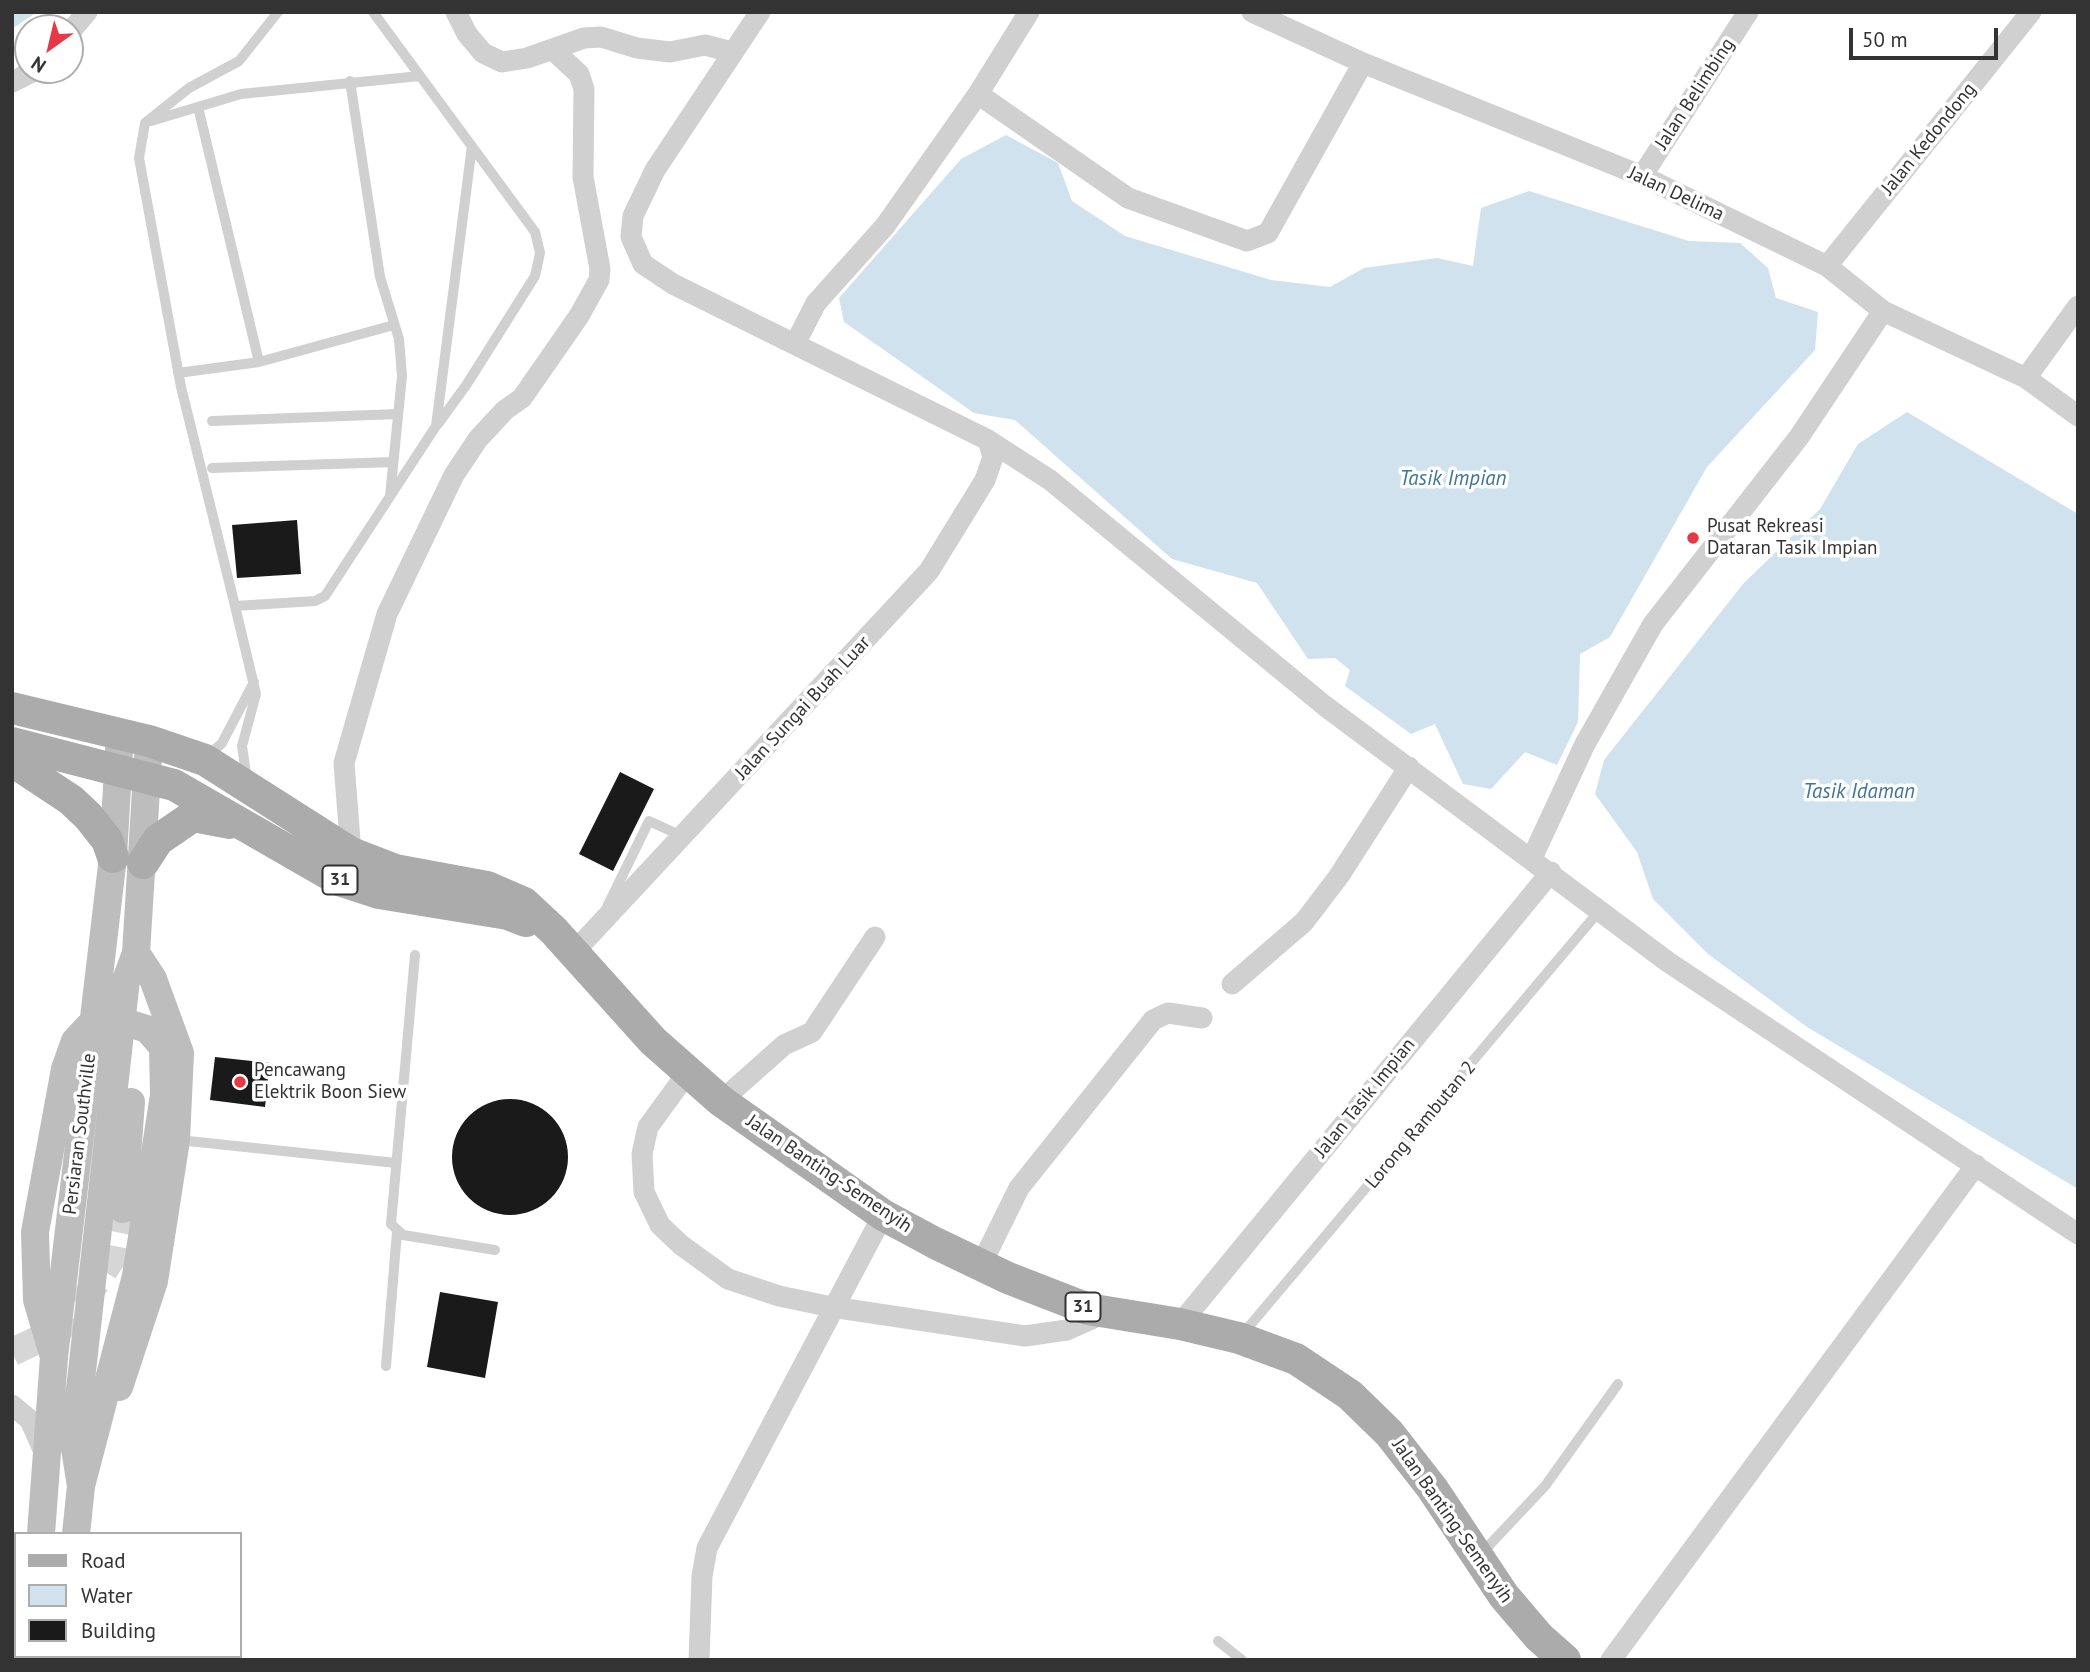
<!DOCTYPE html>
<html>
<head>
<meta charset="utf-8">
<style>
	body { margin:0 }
	#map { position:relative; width:2090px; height:1672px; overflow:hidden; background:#fff; font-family:"PT Sans",sans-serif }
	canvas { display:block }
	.frame { position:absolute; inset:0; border:14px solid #333; pointer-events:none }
	.legend { position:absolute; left:14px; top:1532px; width:228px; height:126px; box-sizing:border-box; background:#fff; border:2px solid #adadad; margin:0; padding:9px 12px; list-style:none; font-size:21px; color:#333 }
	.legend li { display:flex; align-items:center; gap:14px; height:35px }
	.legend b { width:35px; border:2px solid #adadad }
	.north { position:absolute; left:14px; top:14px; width:70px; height:70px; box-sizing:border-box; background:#fff; border:2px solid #adadad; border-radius:50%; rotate:214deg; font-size:19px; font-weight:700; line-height:28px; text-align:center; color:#333 }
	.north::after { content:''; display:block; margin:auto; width:24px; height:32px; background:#e63946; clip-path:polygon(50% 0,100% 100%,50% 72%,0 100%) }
	.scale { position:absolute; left:1849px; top:28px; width:149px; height:32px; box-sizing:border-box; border:4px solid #333; border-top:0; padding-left:9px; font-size:21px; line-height:24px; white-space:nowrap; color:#333; -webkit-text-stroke:5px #fff; paint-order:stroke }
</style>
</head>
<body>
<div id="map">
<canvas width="2090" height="1672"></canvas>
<div class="frame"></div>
<ul class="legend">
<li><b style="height:9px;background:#ababab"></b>Road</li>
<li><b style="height:19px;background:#cfe2ee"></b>Water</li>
<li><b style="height:19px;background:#1a1a1a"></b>Building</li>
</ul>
<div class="north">N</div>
<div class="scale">50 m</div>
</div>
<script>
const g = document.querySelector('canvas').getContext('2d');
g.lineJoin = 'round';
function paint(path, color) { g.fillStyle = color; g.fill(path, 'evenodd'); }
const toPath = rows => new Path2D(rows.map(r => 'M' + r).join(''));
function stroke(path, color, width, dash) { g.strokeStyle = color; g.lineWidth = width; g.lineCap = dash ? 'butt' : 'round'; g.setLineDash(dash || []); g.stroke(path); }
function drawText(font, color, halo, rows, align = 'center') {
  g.font = font + ' "PT Sans",sans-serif'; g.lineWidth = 7; g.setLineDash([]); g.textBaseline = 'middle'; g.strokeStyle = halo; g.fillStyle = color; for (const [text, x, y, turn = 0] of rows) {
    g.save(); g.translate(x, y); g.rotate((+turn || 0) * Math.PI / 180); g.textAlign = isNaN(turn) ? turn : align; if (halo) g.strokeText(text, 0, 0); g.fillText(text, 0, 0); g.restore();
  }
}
const water = toPath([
	[12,12,37,12,12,29],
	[1006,135,1058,163,1072,201,1125,236,1271,280,1330,287,1364,268,1437,258,1473,266,1481,208,1529,191,1689,241,1740,243,1768,268,1776,298,1818,312,1815,350,1707,467,1610,637,1580,654,1578,722,1557,765,1525,752,1491,789,1463,784,1435,724,1411,734,1345,686,1350,670,1335,658,1308,659,1257,583,1172,559,1015,420,974,413,844,322,839,298,961,159],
	[1907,412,2078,514,2078,1189,1807,1027,1708,954,1653,899,1637,852,1595,794,1604,760,1743,584,1820,509,1858,444]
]);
const building = toPath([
	[297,520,301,574,237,578,232,525],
	[620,772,654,789,613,871,579,854],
	[215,1057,270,1063,265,1107,210,1100],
	'452 1157a58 58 0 1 1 116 0a58 58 0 1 1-116 0Z',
	[440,1292,498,1302,485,1378,427,1367]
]);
const secondaryTunnel = toPath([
	[12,1352,59,1330,86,1298,114,1255,123,1209]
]);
const lane = toPath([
	[373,12,535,232,540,253,535,276,467,384,438,424],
	[350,81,380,277,399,339,402,376,390,496],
	[198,107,259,362],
	[151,121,241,94,420,76],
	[178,373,259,362,394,325],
	[212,421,398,414],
	[212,468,393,462],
	[235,606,181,387,139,158,145,123,189,88,239,61,278,12],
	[206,758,222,743,254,682],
	[247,780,242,746,256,694,235,606,315,601,325,596,436,426,472,146],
	[607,907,649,821,684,837],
	[415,955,391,1224,403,1235,495,1250],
	[179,1140,396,1163],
	[1241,1336,1600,910],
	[386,1366,397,1232],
	[1480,1555,1545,1486,1618,1384],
	[1218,1641,1242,1660]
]);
const street = toPath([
	[456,12,467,34,483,53,502,62,527,58,584,38,601,37,637,48,670,52,705,45,732,52],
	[760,12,655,170,633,216,631,237,643,264,673,284,988,440,1050,480,1325,706,1668,962,2078,1234],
	[1252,12,1363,63,1642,176,1827,266,1883,311,2026,378,2078,416],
	[70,32,87,12],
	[12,82,36,70],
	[978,94,1128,198,1247,241,1268,233,1363,63],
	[1642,176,1748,12],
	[1827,266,2031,12],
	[796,342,816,303,885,226,978,94,1029,12],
	[2026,378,2078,306],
	[351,853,344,763,387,614,454,475,478,439,505,410,522,398,579,316,599,280,600,269,583,177,584,89,579,74,552,49],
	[1532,858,1585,744,1653,624,1799,437,1883,311],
	[574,952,929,571,985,480,993,457,988,440],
	[1232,984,1304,922,1339,876,1409,767],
	[688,1072,648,1127,642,1154,644,1192,660,1225,681,1245,728,1279,779,1296,832,1307,1025,1336,1067,1330,1105,1313],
	[721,1101,784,1045,812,1032,875,937],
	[981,1265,1019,1188,1153,1020,1168,1013,1202,1018],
	[1180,1324,1551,872],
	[12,1405,30,1420,45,1454],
	[699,1660,702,1576,707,1548,883,1215],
	[1611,1660,1976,1165]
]);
const secondary = toPath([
	[123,1209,131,1102],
	[119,1387,154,1281,176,1140,180,1053,153,979,136,953],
	[41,1534,54,1357,113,857,120,734],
	[76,1534,81,1486,74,1442,126,980,136,953,149,741],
	[27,1660,28,1656],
	[62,1660,62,1656]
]);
const primary = toPath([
	[12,708,149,741,205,760,351,853,395,870,487,887,524,903,554,931,653,1041,721,1101,883,1215,935,1243,1008,1278,1088,1309,1180,1324,1239,1338,1296,1359,1350,1395,1389,1433,1432,1488,1504,1596,1539,1637,1565,1660],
	[12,743,174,785,339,880,379,893,508,914,526,921],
	[12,761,71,800,88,816,107,840,113,857],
	[143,863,158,840,193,816,230,823]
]);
const secondaryBridge = toPath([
	[54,1357,37,1300,35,1232,65,1069,75,1041,89,1026,118,1020,147,1029,163,1047,164,1095,136,1276,81,1486]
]);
const markers = [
	[1693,538,7,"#e63946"],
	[240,1082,7,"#e63946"]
];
const shields = [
	[340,880,35],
	[1083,1307,35]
];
const shieldNames = [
	["31",340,880],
	["31",1083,1307]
];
const streetNames = [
	["Jalan Belimbing",1695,94,-57],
	["Jalan Kedondong",1929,139,-51],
	["Jalan Delima",1676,194,25],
	["Jalan Sungai Buah Luar",803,708,-47],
	["Jalan Tasik Impian",1365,1098,-51],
	["Lorong Rambutan 2",1421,1125,-50],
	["Persiaran Southville",80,1134,-83],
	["Jalan Banting-Semenyih",829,1174,34],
	["Jalan Banting-Semenyih",1452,1521,55]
];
const poiNames = [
	["Pusat Rekreasi",1707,527],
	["Dataran Tasik Impian",1707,549],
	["Pencawang",254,1071],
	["Elektrik Boon Siew",254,1093]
];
const waterNames = [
	["Tasik Impian",1453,479],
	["Tasik Idaman",1859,792]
];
paint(water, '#cfe2ee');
paint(building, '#1a1a1a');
stroke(secondaryTunnel, '#d6d6d6', 28, [28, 14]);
stroke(lane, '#d0d0d0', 10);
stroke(street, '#d0d0d0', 21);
stroke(secondary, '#bdbdbd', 28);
stroke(primary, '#ababab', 32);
stroke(secondaryBridge, '#bdbdbd', 28);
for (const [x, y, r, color] of markers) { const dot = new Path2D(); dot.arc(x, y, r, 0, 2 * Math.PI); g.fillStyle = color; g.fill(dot); stroke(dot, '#fff', 2.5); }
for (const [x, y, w] of shields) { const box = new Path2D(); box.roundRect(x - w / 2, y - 14.5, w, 29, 5); g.fillStyle = '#fff'; g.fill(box); stroke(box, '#333', 2); }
drawText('bold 18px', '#333', null, shieldNames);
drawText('19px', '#333', '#fff', streetNames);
drawText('19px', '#333', '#fff', poiNames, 'left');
drawText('italic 21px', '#3f7597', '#fff', waterNames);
</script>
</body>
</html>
